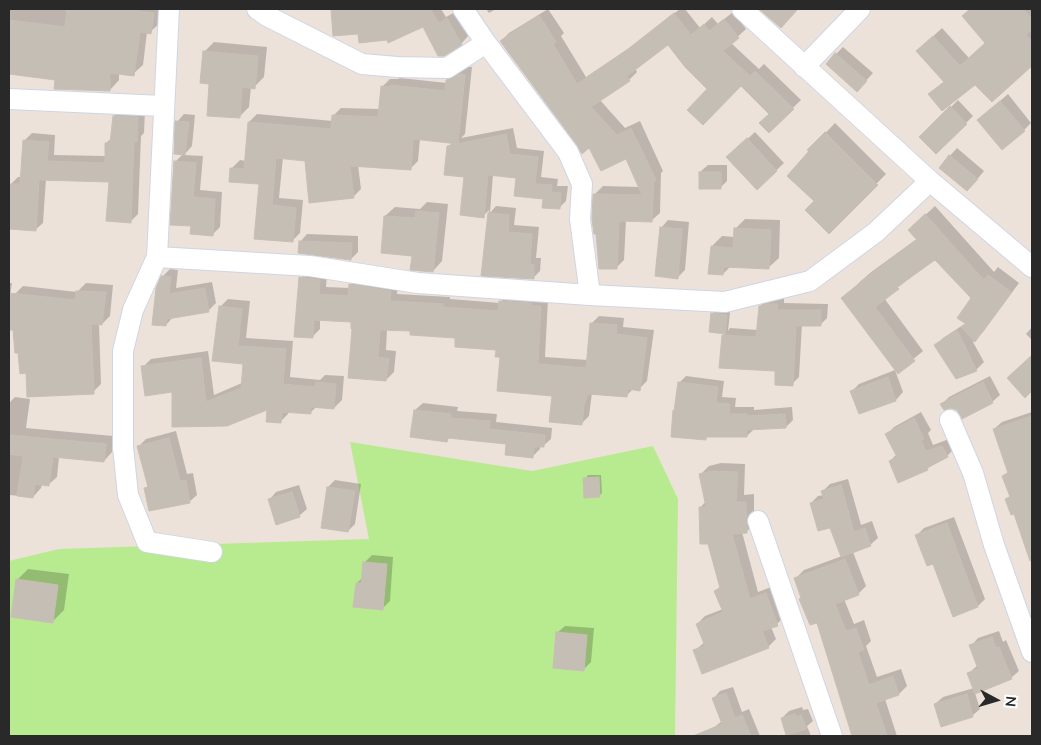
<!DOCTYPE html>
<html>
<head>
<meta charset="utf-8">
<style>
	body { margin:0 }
	#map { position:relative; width:1041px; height:745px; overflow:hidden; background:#ede2d9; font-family:Mulish,sans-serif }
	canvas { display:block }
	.frame { position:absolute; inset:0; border:10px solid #292929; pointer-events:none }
	.north { position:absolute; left:971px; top:675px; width:50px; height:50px; -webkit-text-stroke:4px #fff; paint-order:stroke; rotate:96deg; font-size:14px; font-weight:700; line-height:20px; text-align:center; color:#292929 }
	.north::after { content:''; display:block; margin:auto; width:18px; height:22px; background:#292929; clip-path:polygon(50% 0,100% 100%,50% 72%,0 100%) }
</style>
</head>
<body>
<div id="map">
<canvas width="1041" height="745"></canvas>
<div class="frame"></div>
<div class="north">N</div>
</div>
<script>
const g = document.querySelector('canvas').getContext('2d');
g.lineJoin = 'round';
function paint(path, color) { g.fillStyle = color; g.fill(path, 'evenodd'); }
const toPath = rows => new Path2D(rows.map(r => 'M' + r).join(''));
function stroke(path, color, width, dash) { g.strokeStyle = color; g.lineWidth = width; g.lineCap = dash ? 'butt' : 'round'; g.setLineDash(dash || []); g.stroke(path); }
const green = toPath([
	[350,442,532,471,653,446,678,499,675,736,9,736,9,561,59,549,369,539]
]);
const shadow = toPath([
	[9,9,162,9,160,23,150,32,147,32,143,65,133,74,119,72,119,80,110,90,56,79,9,73],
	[333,9,441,9,446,17,455,12,468,36,461,44,423,26,387,38,359,33,334,34],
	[486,9,496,9,489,13],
	[548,9,564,33,561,36,586,77,632,46,680,9,685,9,700,28,712,17,718,24,733,12,746,29,731,43,759,69,764,64,801,100,769,131,771,114,741,84,709,89,668,43,635,68,637,72,629,80,600,100,625,128,640,121,663,171,661,173,660,213,651,221,626,220,624,260,616,268,595,194,603,186,640,187,626,157,590,146,501,41,509,33],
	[971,9,1032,9,1032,64,992,100,975,83,930,95,945,81,927,42,942,28,969,58,986,43,964,16],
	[214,42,267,47,264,77,254,87,251,87,249,107,239,117,210,83,204,52],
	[843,47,873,73,864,83,836,54],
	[468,67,472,67,465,134,461,138,513,128,517,148,544,151,541,177,558,179,557,186,568,186,566,201,559,208,518,177,493,174,490,213,496,206,516,208,514,225,539,227,536,258,541,258,540,271,533,278,483,274,489,210,483,216,466,176,448,147,453,142,420,138,418,161,410,169,358,165,361,189,353,197,306,160,283,157,279,198,303,200,300,233,292,241,255,238,260,183,232,168,240,160,246,161,249,122,257,114,333,121,333,116,341,108,380,109,382,87,390,79,398,79,400,78,447,83,447,80,455,72],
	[1008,94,1031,123,1024,130,986,113],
	[958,100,973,116,936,153,921,137],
	[122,109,145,110,144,133,141,136,138,214,131,221,110,180,46,179,43,223,35,230,9,228,11,184,18,177,22,177,24,141,32,133,55,135,54,155,106,156,106,143,112,138,114,116],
	[184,114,195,115,192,146,184,155,203,156,200,190,222,192,220,227,212,235,192,225,175,162,183,154,177,122],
	[835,123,886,174,829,232,816,200,810,151,809,150],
	[755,132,784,163,757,189,728,157],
	[957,148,984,171,974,183,940,167],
	[708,165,727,165,727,181,720,188,700,172],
	[427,202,448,204,442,261,433,271,413,255,385,216,395,207,420,209],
	[935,206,994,272,998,267,1019,283,983,332,973,342,984,362,976,370,936,345,943,338,966,323,973,298,935,259,884,298,923,351,898,372,842,298,870,273,918,238,919,221],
	[745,219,780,220,779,258,768,268,731,266,723,274,712,246,722,236,735,237,735,229],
	[668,220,689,222,685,270,678,277,661,228],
	[307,234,358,236,358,252,351,259,300,242],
	[170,269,178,270,176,288,212,282,216,303,208,311,173,317,166,325,162,277],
	[308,270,327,272,326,287,350,288,350,285,358,277,398,283,397,294,450,297,450,299,500,303,508,293,548,299,545,357,588,360,591,324,599,316,624,318,623,327,654,330,647,381,639,389,634,388,627,395,592,393,589,416,581,424,553,394,502,356,497,348,457,337,412,330,387,329,386,350,396,351,394,372,386,380,354,327,352,321,320,319,320,329,312,337,301,278],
	[9,283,12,283,9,304],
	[86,283,113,285,110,316,102,324,99,324,101,384,93,392,28,372,15,294,23,286,77,292],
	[776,297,784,298,784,303,828,304,827,318,820,325,802,324,799,377,792,384,777,370,723,335,726,333,710,331,712,314,715,310,730,312,728,331,730,328,758,330,760,306,768,299],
	[228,299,250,301,246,338,293,341,290,377,320,380,325,375,344,376,342,400,334,408,317,406,310,413,289,411,288,414,280,422,268,408,227,425,173,391,143,367,151,359,208,351,214,395,242,383,244,363,220,307],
	[1032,327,1032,340,1026,334],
	[895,370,903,392,896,400,852,391,859,384],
	[686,376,724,381,722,397,736,398,735,407,754,407,754,410,792,407,793,420,786,427,754,429,747,436,708,436,705,438,674,411,676,409,679,383],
	[990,376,1000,395,992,402,957,409,942,404,949,397],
	[15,397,30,399,26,428,113,436,112,452,104,461,59,457,57,477,48,485,42,484,41,488,33,497,9,495,9,403],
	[423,403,458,407,457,411,497,414,496,422,552,428,551,439,543,446,540,446,540,449,533,456,507,443,450,437,447,440,415,410],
	[921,412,931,430,928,433,933,445,949,439,954,449,947,456,933,464,927,469,890,461,897,454,887,434,894,427],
	[1032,412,1032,537,1024,540,1014,512,1006,499,1011,495,1003,476,1009,471,994,429,1002,422],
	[176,431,187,474,193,473,197,495,189,502,146,488,148,485,138,447,146,439],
	[721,463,745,464,744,495,754,494,754,524,746,532,742,532,758,592,774,586,785,616,777,624,771,627,776,639,768,647,694,651,705,642,697,624,705,616,723,609,715,591,721,586,700,508,706,501,701,474,709,466],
	[588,475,601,475,602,493,599,496,585,479],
	[848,479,861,525,872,521,878,538,870,545,853,552,866,586,858,594,844,599,854,624,864,620,871,641,866,646,877,677,901,669,907,686,899,694,885,699,897,736,854,736,818,621,802,597,796,578,804,570,842,556,831,526,811,503,818,496,824,495,823,491,830,484],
	[335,480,361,484,355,524,348,531,328,487],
	[299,485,307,509,299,516,269,500,276,492],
	[954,517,985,599,978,606,953,615,933,562,917,535,924,528],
	[372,555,393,557,390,601,382,609,357,583,363,577,365,562],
	[28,569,69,574,64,610,53,621,17,580],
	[565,626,594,628,591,662,583,670,557,633],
	[999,631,1003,642,1006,640,1019,671,1011,678,975,693,980,709,972,716,935,704,943,697,974,688,969,673,978,665,971,646,978,638],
	[733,687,742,712,749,709,760,736,715,736,712,729,722,721,714,698,720,691],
	[802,707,803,710,808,709,813,721,807,726,811,736,787,736,782,718,789,711]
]);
const building = toPath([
	[67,9,137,9,136,11,154,13,151,34,140,32,134,76,110,73,110,91,54,89,55,80,9,74,9,20,65,27,67,9],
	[331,9,430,9,439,23,447,18,462,45,444,56,438,56,423,27,388,43,387,40,359,43,358,34,333,36,331,9],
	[759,9,798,9,781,28,759,9],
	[970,9,1023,9,1032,19,1032,29,1026,35,1032,42,1032,66,992,102,975,85,942,111,928,94,944,82,916,51,933,36,960,66,985,43,962,16,970,9],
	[674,13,691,35,704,24,709,31,724,19,739,38,723,51,750,76,755,71,794,109,769,133,759,123,769,114,741,86,703,125,687,110,707,89,685,67,668,45,627,76,630,81,591,107,617,135,631,128,656,180,654,181,652,222,619,221,617,269,599,269,596,234,594,234,592,219,593,194,642,195,626,159,601,171,589,148,582,154,577,145,500,41,539,15,556,42,553,44,577,84,623,53,674,13],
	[203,51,258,56,255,89,242,87,240,118,207,116,209,84,200,83,203,51],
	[835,53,867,81,857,92,826,64,835,53],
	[460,74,465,75,458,144,413,139,411,170,350,166,354,198,309,203,305,161,276,158,272,205,296,208,293,242,254,239,259,184,229,182,230,168,244,169,248,122,331,129,332,115,378,117,381,86,390,87,391,85,445,91,446,80,453,78,460,74],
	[1000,101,1025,131,1002,150,977,120,1000,101],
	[950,106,967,124,936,154,919,137,950,106],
	[113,116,138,117,137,142,134,141,131,223,106,221,109,182,39,180,36,231,9,229,10,184,20,184,23,140,49,142,47,161,105,163,105,143,110,143,113,116],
	[175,121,189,122,185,155,174,154,175,121],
	[825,132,878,185,829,234,805,210,814,201,787,176,809,151,807,150,825,132],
	[506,134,510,154,538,157,535,184,552,185,551,192,561,193,560,209,542,208,543,199,514,196,516,178,488,175,484,218,460,215,464,177,444,175,447,146,506,134],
	[747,138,777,171,757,190,726,157,747,138],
	[949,155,978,179,967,191,939,168,949,155],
	[174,161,196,163,193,197,215,199,213,236,190,234,191,226,170,225,174,161],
	[699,172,721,172,721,189,699,189,699,172],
	[416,211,439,213,433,272,410,270,412,256,381,253,384,216,415,218,416,211],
	[488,213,509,215,508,232,532,234,530,264,534,265,534,279,481,276,488,213],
	[925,214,984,280,988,275,1011,292,975,342,961,327,966,324,957,318,971,298,935,260,897,287,899,289,875,307,915,361,898,374,841,298,860,283,860,282,917,240,908,230,925,214],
	[660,227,682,229,678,279,655,276,660,227],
	[734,228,771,230,769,269,724,267,723,275,708,274,711,246,733,248,734,228],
	[299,241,352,243,351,260,298,253,299,241],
	[161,276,171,277,169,294,205,288,209,312,167,319,166,326,152,325,156,288,161,276],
	[299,277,320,280,319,294,348,296,349,284,391,291,390,301,443,304,443,307,498,311,499,301,532,303,532,306,541,306,538,364,586,368,590,323,617,325,616,334,647,338,640,391,628,389,627,397,588,394,584,405,582,425,549,422,552,396,497,391,500,357,495,357,496,350,455,347,455,338,410,335,410,331,380,330,378,357,389,359,386,381,348,378,352,329,351,329,351,322,314,320,313,338,294,337,299,277],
	[76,291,106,292,102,325,91,324,94,394,27,397,26,373,20,374,18,353,15,353,13,330,9,330,9,293,75,300,76,291],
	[768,304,778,304,777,310,821,310,821,326,796,326,793,386,775,385,775,371,719,368,722,335,756,337,759,306,768,304],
	[219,306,242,309,238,346,286,349,283,384,315,387,316,382,336,384,334,409,311,407,311,414,282,412,281,423,266,422,267,410,227,426,172,427,172,392,145,396,141,366,201,358,206,402,241,388,243,364,212,361,219,306],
	[711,313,727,315,725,334,709,332,711,313],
	[957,330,977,371,956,379,934,345,957,330],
	[1032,355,1032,391,1025,398,1007,378,1032,355],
	[888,377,896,401,859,414,850,391,888,377],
	[678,382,718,387,716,403,730,404,729,414,747,414,747,416,785,414,786,428,747,430,747,437,706,437,706,440,671,437,673,410,674,411,678,382],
	[983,382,993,403,962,419,957,410,951,408,944,410,940,404,983,382],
	[414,410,451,414,451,418,490,421,489,429,545,435,544,447,534,447,533,458,524,457,505,455,506,444,448,438,447,442,410,437,414,410],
	[1032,416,1032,560,1030,561,1014,514,1011,515,1005,499,1010,497,1002,476,1008,473,993,429,1032,416],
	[914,418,924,439,921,440,926,451,942,446,948,457,927,468,928,470,898,483,889,461,897,457,885,434,914,418],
	[9,435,106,444,104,462,53,457,49,486,35,484,33,498,17,496,23,456,9,454,9,435],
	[169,438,180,481,186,480,190,503,149,511,144,488,148,487,137,446,169,438],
	[712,471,738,472,736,502,746,502,747,533,732,534,750,599,766,593,778,626,762,631,769,648,702,674,693,650,705,646,696,624,723,612,714,591,720,588,708,544,700,544,699,507,706,507,699,474,712,471],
	[599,477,600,497,584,498,583,478,599,477],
	[841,485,854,532,865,528,871,546,841,557,830,528,818,531,810,503,824,499,821,491,841,485],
	[327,487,355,491,348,532,321,528,327,487],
	[292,492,300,517,276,525,268,499,292,492],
	[947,523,978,607,953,617,933,564,927,566,915,535,947,523],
	[845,559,859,595,835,604,846,631,856,628,864,650,858,652,869,685,893,676,899,695,876,703,887,736,852,736,817,623,810,625,799,599,801,598,794,578,845,559],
	[363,562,387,564,383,610,353,607,356,583,361,583,363,562],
	[16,579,58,585,53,623,11,617,16,579],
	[556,632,587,635,584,671,553,668,556,632],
	[992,637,996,648,999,647,1012,679,975,694,967,673,978,669,969,645,992,637],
	[726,693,735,718,742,715,751,736,693,736,722,724,712,698,726,693],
	[967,694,973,717,941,727,934,704,967,694],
	[795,714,796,717,801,715,807,729,786,735,781,718,795,714]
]);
const minor = toPath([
	[169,9,157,257,310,266,418,283,590,295,725,302,810,281,876,232,930,181],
	[257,9,267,16,362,64,397,67,447,68,486,43],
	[463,9,486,43,568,152,582,184,580,219,590,295],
	[742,9,930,181,1032,267],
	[804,67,860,9],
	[9,99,163,106],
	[157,257,133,310,123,351,123,447,128,495,147,542,212,552],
	[950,420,973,473,994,545,1032,652],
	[758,521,832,736]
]);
paint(green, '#b8eb8f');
paint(shadow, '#0003');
paint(building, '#c4beb5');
stroke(building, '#c9beb3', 1);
stroke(minor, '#ced5e4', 22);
stroke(minor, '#fff', 20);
</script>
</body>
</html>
